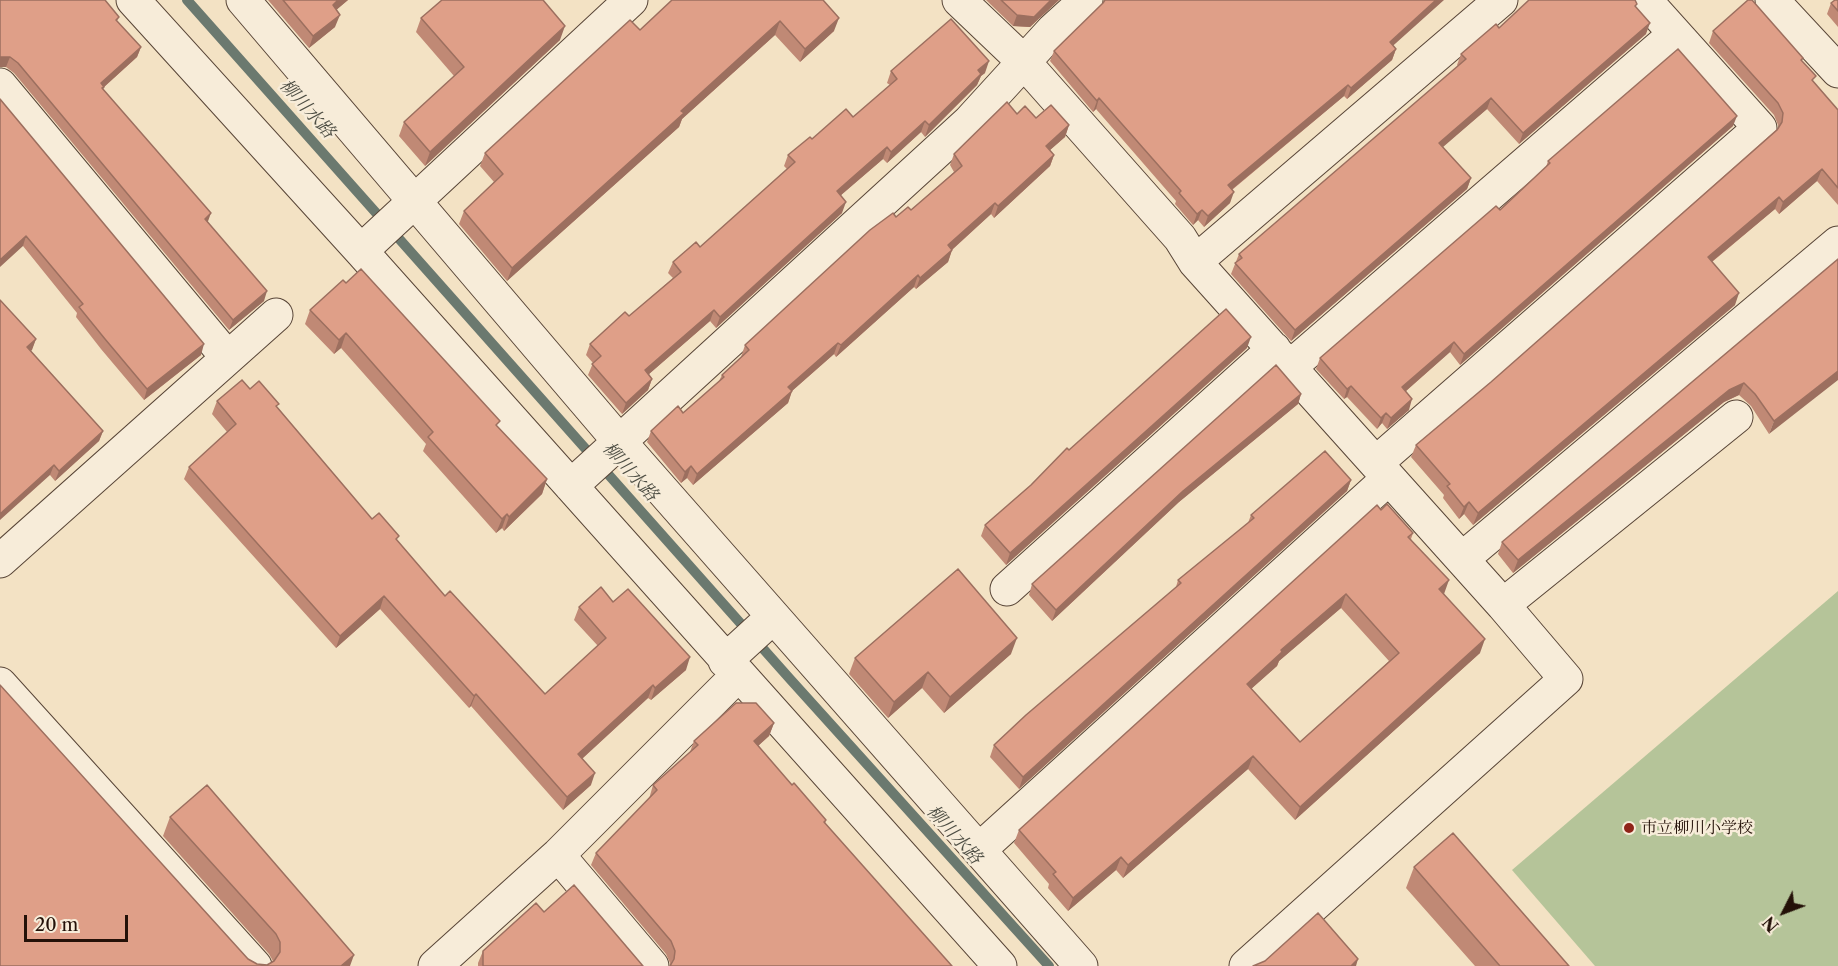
<!DOCTYPE html>
<html>
<head>
<meta charset="utf-8">
<style>
	body { margin:0 }
	#map { position:relative; width:1838px; height:966px; overflow:hidden; background:#f3e2c4; font-family:"Libre Caslon Text",serif }
	canvas { display:block }
	.north { position:absolute; left:1754px; top:882px; width:60px; height:60px; -webkit-text-stroke:4px #f7ecd9; paint-order:stroke; rotate:228deg; font-size:16px; font-weight:700; line-height:24px; text-align:center; color:#241108 }
	.north::after { content:''; display:block; margin:auto; width:21px; height:27px; background:#241108; clip-path:polygon(50% 0,100% 100%,50% 72%,0 100%) }
	.scale { position:absolute; left:24px; top:915px; width:104px; height:27px; box-sizing:border-box; border:3px solid #241108; border-top:0; padding-left:8px; font-size:18px; line-height:21px; white-space:nowrap; color:#241108; -webkit-text-stroke:4px #f7ecd9; paint-order:stroke }
</style>
</head>
<body>
<div id="map">
<canvas width="1838" height="966"></canvas>
<div class="north">N</div>
<div class="scale">20 m</div>
</div>
<script>
const g = document.querySelector('canvas').getContext('2d');
g.lineJoin = 'round';
function paint(path, color) { g.fillStyle = color; g.fill(path, 'evenodd'); }
const toPath = rows => new Path2D(rows.map(r => 'M' + r).join(''));
function stroke(path, color, width, dash) { g.strokeStyle = color; g.lineWidth = width; g.lineCap = dash ? 'butt' : 'round'; g.setLineDash(dash || []); g.stroke(path); }
function drawText(font, color, halo, rows, align = 'center') {
  g.font = font + ' "Libre Caslon Text","Noto Serif JP",serif'; g.lineWidth = 5; g.setLineDash([]); g.textBaseline = 'middle'; g.strokeStyle = halo; g.fillStyle = color; for (const [text, x, y, turn = 0] of rows) {
    g.save(); g.translate(x, y); g.rotate((+turn || 0) * Math.PI / 180); g.textAlign = isNaN(turn) ? turn : align; if (halo) g.strokeText(text, 0, 0); g.fillText(text, 0, 0); g.restore();
  }
}
const green = toPath([
	[1838,591,1838,966,1595,966,1512,870]
]);
const stream = toPath([
	[187,0,790,679,1049,966]
]);
const minor = toPath([
	[133,0,361,251,1000,966],
	[243,0,619,441,1081,966],
	[959,0,1023,61,1180,238,1195,262,1503,605,1736,417],
	[1772,0,1838,71],
	[0,85,227,357],
	[361,251,631,0],
	[1195,262,1501,0],
	[1290,367,1675,34],
	[1376,463,1760,128,1645,0],
	[571,486,969,122,1053,30,1086,0],
	[1462,559,1838,243],
	[0,561,276,315],
	[1007,589,1274,349],
	[725,661,773,617],
	[0,684,255,966],
	[979,850,1389,478],
	[558,855,652,966],
	[435,966,558,855,738,675],
	[1246,966,1566,679,1503,605]
]);
const wall = toPath([
	[0,0,119,17,117,21,141,47,137,57,104,87,103,89,208,222,264,301,229,330,14,73,6,67],
	[268,0,348,0,336,10,335,27,309,48],
	[672,0,834,31,800,62,775,35,682,119,679,127,507,281,459,224,464,211,494,182,480,166,485,153,640,30],
	[986,0,1059,0,1030,27,1013,26],
	[1838,0,1838,27,1827,14,1831,3],
	[545,2,560,40,425,166,399,136,404,122,454,76,416,32,421,18],
	[1636,7,1646,34,1519,144,1487,109,1442,147,1471,178,1467,189,1291,341,1231,274,1239,254,1458,66,1457,65,1461,54,1499,28],
	[1713,31,1803,58,1802,61,1814,82,1838,110,1838,205,1817,181,1779,214,1775,209,1712,262,1735,305,1473,525,1464,514,1459,519,1443,498,1444,495,1411,457,1416,445,1491,382,1778,128,1778,125,1774,115,1709,43],
	[1394,46,1396,49,1392,60,1347,99,1344,96,1232,190,1230,203,1204,227,1198,220,1193,225,1175,204,1176,201,1096,109,1093,112,1050,61,1054,51],
	[891,71,985,73,981,76,977,85,925,137,921,132,887,163,883,159,841,195,842,213,716,328,710,321,649,374,652,379,648,390,622,414,588,375,593,363,586,355,590,344,629,316,673,278,668,273,673,262,700,247,787,169,784,166,788,155,812,139,853,117,890,85,887,83],
	[0,99,201,355,144,400,101,349,76,317,77,313,23,246],
	[1017,114,1069,125,1065,137,1050,150,1054,155,1050,166,994,218,991,214,952,250,948,262,916,289,914,287,836,357,834,354,792,391,788,403,693,485,687,478,681,483,647,442,651,431,683,413,719,381,722,375,741,357,745,345,896,217,911,210,954,172,950,165,954,154],
	[1733,126,1460,365,1450,352,1406,391,1409,410,1387,429,1382,423,1377,429,1347,397,1344,399,1316,369,1320,358,1500,210,1546,167,1548,161],
	[1838,259,1769,434,1751,406,1739,395,1724,402,1513,573,1498,554,1502,542],
	[0,300,36,339,31,351,103,431,99,441,55,481,50,475],
	[310,310,498,427,547,479,542,494,504,531,502,528,496,533,423,451,426,444,341,348,334,354,305,324],
	[1247,348,1006,565,981,536,985,525,1031,485,1069,450],
	[250,389,278,408,372,519,397,540,445,596,545,694,598,646,574,620,579,607,613,602,686,670,651,700,648,698,582,759,591,785,563,810,471,706,469,708,380,609,336,648,184,479,189,467,227,432,212,414,217,401],
	[1301,394,1298,404,1179,502,1052,621,1029,595,1032,584],
	[1351,480,1347,491,1019,789,990,757,994,745,1176,587,1178,580,1248,523,1251,515],
	[1381,510,1413,533,1411,539,1480,653,1295,820,1248,769,1123,878,1116,870,1068,911,1048,888,1049,884,1014,843,1019,830],
	[1341,608,1389,661,1300,742,1251,689,1277,666,1279,661],
	[1011,654,944,713,922,688,888,718,849,674,855,658],
	[774,723,769,736,758,746,792,785,826,820,825,824,670,966,670,963,666,954,591,865,596,853,649,799,653,785,690,752,694,741],
	[170,817,350,966,0,966,248,959,257,964,267,965,273,961,269,954,163,836],
	[1414,867,1569,966,1475,966,1406,888],
	[544,912,643,966,478,966,478,963,483,951]
]);
const shadedWall = toPath([
	[338,0,348,0,328,17,333,5],
	[1051,0,1059,0,1030,27,1013,26,1017,15],
	[1436,0,1444,0,1386,52,1390,42],
	[340,15,335,27,309,48,313,36],
	[839,18,834,31,800,62,805,49],
	[780,21,775,35,682,119,679,127,507,281,512,268,681,111],
	[1650,23,1646,34,1519,144,1523,133],
	[565,26,560,40,425,166,430,152],
	[141,47,137,57,104,87,100,97,101,83],
	[1396,49,1392,60,1347,99,1351,88],
	[1,56,10,57,6,67,0,67,0,57],
	[989,61,985,73,981,76,977,85,925,137,929,125,978,70],
	[1348,85,1344,96,1224,196,1228,185],
	[1099,98,1096,109,1093,112,1097,101],
	[1491,98,1487,109,1435,154,1439,143],
	[1737,116,1733,126,1460,365,1464,354],
	[925,121,921,132,887,163,891,152],
	[1069,125,1065,137,1042,157,1046,146],
	[887,147,883,159,833,202,837,191],
	[1054,155,1050,166,994,218,998,206],
	[1822,169,1817,181,1779,214,1783,202],
	[1471,178,1467,189,1291,341,1295,330],
	[1234,192,1230,203,1204,227,1208,216],
	[1779,197,1775,209,1703,269,1708,257],
	[846,202,842,213,716,328,720,317],
	[995,203,991,214,944,257,948,245],
	[1202,210,1198,220,1193,225,1197,214],
	[211,213,207,224,205,219],
	[26,236,23,246,0,267,0,260],
	[952,250,948,262,916,289,920,278],
	[918,275,914,287,836,357,841,345],
	[267,291,264,301,229,330,233,320],
	[1739,293,1735,305,1473,525,1478,513],
	[714,310,710,321,641,381,645,370],
	[346,333,341,348,334,354,339,340],
	[1251,337,1247,348,1006,565,1010,553],
	[36,339,32,350,23,357,27,347],
	[1454,342,1450,352,1398,398,1402,387],
	[838,343,834,354,784,398,788,387],
	[204,344,201,355,144,400,147,389],
	[1838,371,1838,380,1769,434,1774,421],
	[652,379,648,390,622,414,626,403],
	[1744,383,1739,395,1724,402,1513,573,1518,560,1729,390],
	[1351,386,1347,397,1344,399,1347,389],
	[792,391,788,403,693,485,697,474],
	[1301,394,1298,404,1179,502,1052,621,1056,610,1183,491],
	[1412,399,1409,410,1387,429,1391,418],
	[1386,413,1382,423,1377,429,1381,418],
	[103,431,99,441,55,481,59,471],
	[54,465,50,475,0,520,0,514],
	[691,466,687,478,681,483,685,472],
	[547,479,542,494,504,531,509,517],
	[1351,480,1347,491,1019,789,1023,777],
	[1469,502,1464,514,1459,519,1464,507],
	[507,514,502,528,496,533,502,519],
	[1449,580,1444,594,1434,603,1439,589],
	[1346,594,1341,608,1279,661,1277,666,1242,697,1247,684,1281,650],
	[384,596,380,609,336,648,340,636],
	[1017,638,1011,654,944,713,950,697],
	[1485,639,1480,653,1295,820,1300,807],
	[690,657,686,670,651,700,655,688],
	[928,672,922,688,888,718,894,702],
	[653,685,648,698,573,767,578,754],
	[476,694,471,706,469,708,474,696],
	[774,723,769,736,749,754,754,741],
	[1253,756,1248,769,1123,878,1128,865],
	[595,773,591,785,563,810,567,797],
	[1121,857,1116,870,1068,911,1073,898],
	[354,955,350,966,341,966],
	[1358,959,1356,966,1351,966]
]);
const building = toPath([
	[0,0,105,0,119,17,116,20,141,47,101,83,104,87,102,88,211,213,205,219,267,291,233,320,18,63,10,57,0,57,0,0],
	[283,0,338,0,333,5,340,15,313,36,283,0],
	[442,0,543,0,565,26,430,152,404,122,464,67,421,18,442,0],
	[672,0,823,0,839,18,805,49,780,21,681,111,684,113,512,268,464,211,503,174,485,153,630,20,640,30,672,0],
	[1001,0,1051,0,1034,17,1017,15,1001,0],
	[1105,0,1436,0,1390,42,1396,49,1351,88,1348,85,1228,185,1234,192,1208,216,1202,210,1197,214,1179,193,1181,191,1099,98,1097,101,1054,51,1103,3,1105,0],
	[1529,0,1635,0,1637,4,1635,6,1650,23,1523,133,1491,98,1439,143,1471,178,1295,330,1235,263,1242,258,1239,254,1466,59,1461,54,1496,24,1499,28,1529,0],
	[1748,0,1752,0,1803,58,1801,60,1816,76,1812,80,1838,110,1838,188,1822,169,1783,202,1779,197,1708,257,1739,293,1478,513,1469,502,1464,507,1447,486,1450,484,1416,445,1491,382,1777,130,1782,122,1783,113,1778,103,1713,31,1748,0],
	[1835,0,1838,0,1838,11,1831,3,1835,0],
	[951,19,989,61,978,70,981,74,929,125,925,121,891,152,887,147,837,191,846,202,720,317,714,310,645,370,652,379,626,403,592,364,601,356,590,344,625,312,629,316,681,272,673,262,696,242,700,247,795,162,788,155,810,137,812,139,846,109,853,117,897,79,891,71,951,19],
	[1678,49,1737,116,1464,354,1454,342,1402,387,1412,399,1391,418,1386,413,1381,418,1351,386,1347,389,1320,358,1496,206,1500,210,1550,163,1548,161,1678,49],
	[0,99,204,344,147,389,105,339,79,307,83,304,26,236,0,260,0,99],
	[1007,102,1017,114,1025,106,1036,118,1051,105,1069,125,1046,146,1054,155,998,206,995,203,948,245,952,250,920,278,918,275,841,345,838,343,788,387,792,391,697,474,691,466,685,472,651,431,678,406,683,413,724,377,722,375,749,350,745,345,870,230,893,213,896,217,908,207,911,210,962,166,954,154,1007,102],
	[1838,259,1838,371,1774,421,1755,394,1744,383,1729,390,1518,560,1502,542,1838,259],
	[361,269,500,421,496,425,547,479,509,517,507,514,502,519,428,437,433,432,346,333,339,340,310,310,343,280,346,283,361,269],
	[0,300,36,339,27,347,103,431,59,471,54,465,0,514,0,300],
	[1226,309,1251,337,1010,553,985,525,1031,485,1067,448,1069,450,1226,309],
	[1276,365,1301,394,1183,491,1056,610,1032,584,1276,365],
	[242,380,250,389,259,381,279,404,276,406,372,519,379,513,399,536,396,539,445,596,450,591,545,694,606,638,579,607,601,587,613,602,628,589,690,657,655,688,653,685,578,754,595,773,567,797,476,694,474,696,384,596,340,636,189,467,236,424,217,401,242,380],
	[1325,451,1351,480,1023,777,994,745,1026,715,1181,583,1178,580,1254,518,1251,515,1325,451],
	[1387,504,1413,533,1408,537,1449,580,1439,589,1485,639,1300,807,1253,756,1128,865,1121,857,1073,898,1053,874,1056,872,1019,830,1377,505,1381,510,1387,504],
	[1346,594,1399,653,1300,742,1247,684,1282,652,1281,650,1346,594],
	[958,569,1017,638,950,697,928,672,894,702,855,658,958,569],
	[0,685,248,959,257,964,267,965,274,961,280,952,280,942,276,934,170,817,207,785,354,955,341,966,0,966,0,685],
	[736,703,756,703,774,723,754,741,792,785,794,783,826,820,824,822,952,966,670,966,674,959,675,951,671,941,596,853,657,790,653,785,698,745,694,741,736,703],
	[1453,833,1569,966,1500,966,1414,867,1453,833],
	[574,885,643,966,483,966,483,951,536,903,544,912,574,885],
	[1318,913,1358,959,1351,966,1253,966,1265,961,1318,913]
]);
const markers = [
	[1629,828,6,"#8f2418"]
];
const poiNames = [
	["市立柳川小学校",1641,828]
];
const waterNames = [
	["柳川水路",307,109,48],
	["柳川水路",630,472,48],
	["柳川水路",954,835,48]
];
paint(green, '#b5c499');
stroke(stream, '#6b796f', 10);
stroke(minor, '#584537', 35);
stroke(minor, '#f7ecd9', 33);
paint(wall, '#c08975');
paint(shadedWall, '#9c6f5f');
paint(building, '#df9f88');
stroke(building, '#9c6f5f', 1.5);
for (const [x, y, r, color] of markers) { const dot = new Path2D(); dot.arc(x, y, r, 0, 2 * Math.PI); g.fillStyle = color; g.fill(dot); stroke(dot, '#f7ecd9', 2); }
drawText('16px', '#241108', '#f7ecd9', poiNames, 'left');
drawText('italic 18px', '#4e4e44', '#f7ecd9', waterNames);
</script>
</body>
</html>
